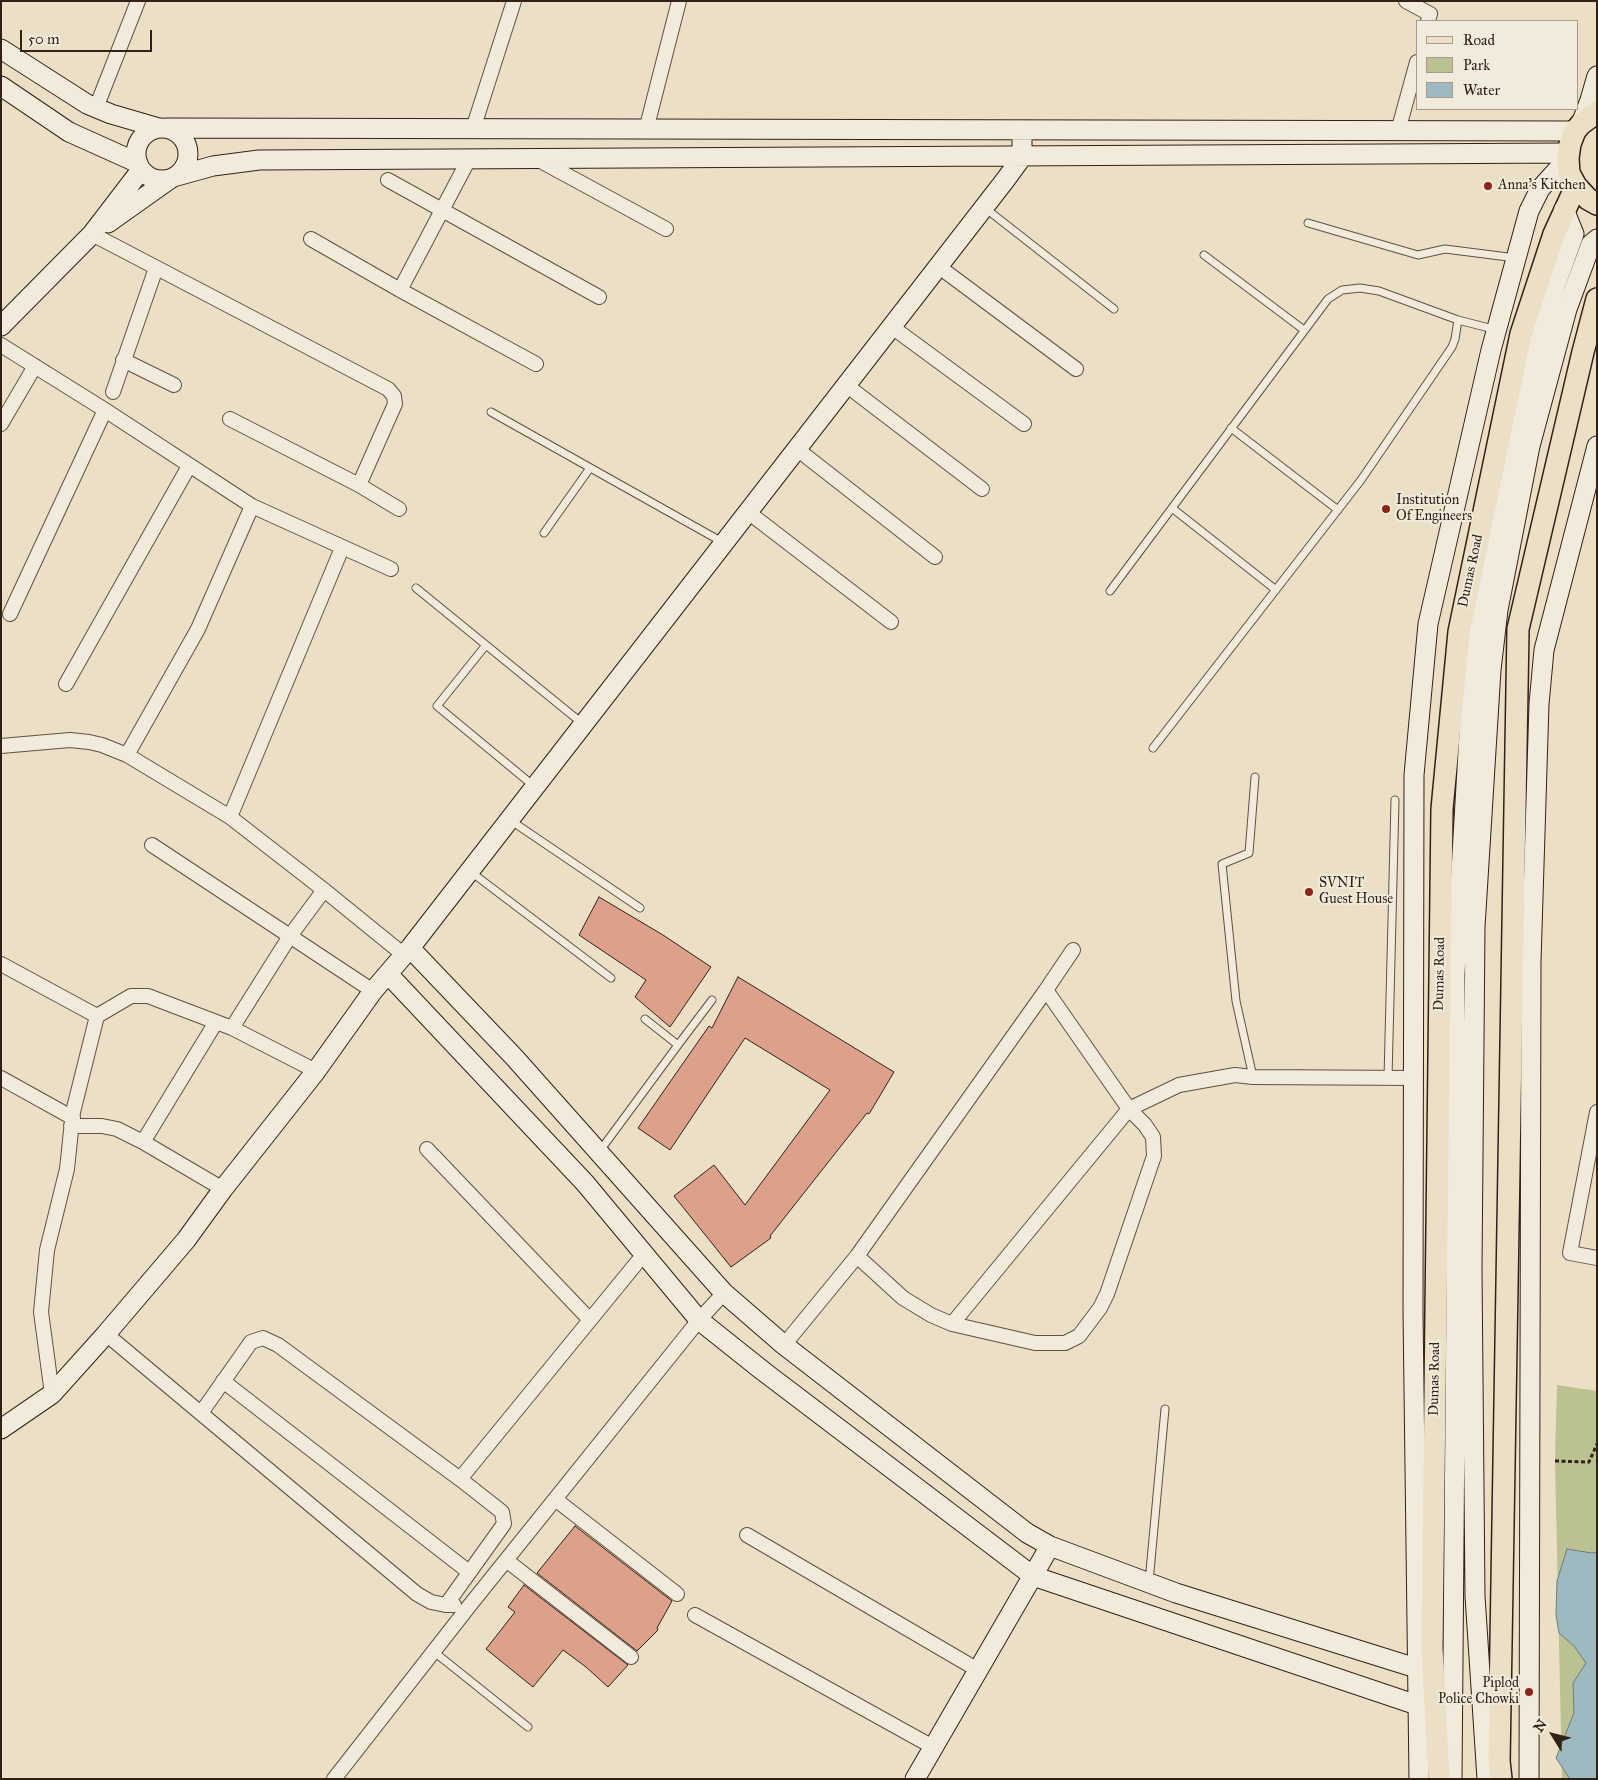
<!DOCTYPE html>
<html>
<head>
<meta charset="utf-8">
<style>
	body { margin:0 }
	#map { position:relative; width:1598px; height:1780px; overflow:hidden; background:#ebdfc6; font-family:"IM FELL Great Primer",serif }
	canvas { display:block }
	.frame { position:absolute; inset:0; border:2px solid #322216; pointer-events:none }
	.legend { position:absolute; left:1416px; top:20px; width:162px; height:90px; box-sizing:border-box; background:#f2eada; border:1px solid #a59a8c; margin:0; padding:6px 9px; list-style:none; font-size:15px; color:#322216 }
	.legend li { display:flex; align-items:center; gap:10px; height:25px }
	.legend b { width:25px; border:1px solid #a59a8c }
	.north { position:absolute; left:1528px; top:1710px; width:50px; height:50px; -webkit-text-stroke:4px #f2eada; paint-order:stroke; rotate:306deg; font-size:14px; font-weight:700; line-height:20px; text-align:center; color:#322216 }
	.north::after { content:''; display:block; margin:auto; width:18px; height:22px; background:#322216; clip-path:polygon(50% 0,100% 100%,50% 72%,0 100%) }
	.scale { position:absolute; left:20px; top:30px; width:132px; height:22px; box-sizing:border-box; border:2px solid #322216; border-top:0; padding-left:6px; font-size:15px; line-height:18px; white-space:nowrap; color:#322216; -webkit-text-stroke:4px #f2eada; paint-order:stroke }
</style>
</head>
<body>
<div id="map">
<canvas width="1598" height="1780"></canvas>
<div class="frame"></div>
<ul class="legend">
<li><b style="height:6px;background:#ebdfc6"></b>Road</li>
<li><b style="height:14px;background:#bcc192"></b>Park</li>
<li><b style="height:14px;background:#9cbabf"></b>Water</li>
</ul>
<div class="north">N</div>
<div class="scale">50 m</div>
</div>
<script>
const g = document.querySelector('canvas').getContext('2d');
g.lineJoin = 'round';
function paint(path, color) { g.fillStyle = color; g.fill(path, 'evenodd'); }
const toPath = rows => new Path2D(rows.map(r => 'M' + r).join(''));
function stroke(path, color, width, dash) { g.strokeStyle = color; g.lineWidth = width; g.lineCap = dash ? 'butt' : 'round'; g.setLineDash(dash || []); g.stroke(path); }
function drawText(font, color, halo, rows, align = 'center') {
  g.font = font + ' "IM FELL Great Primer",serif'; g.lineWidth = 4; g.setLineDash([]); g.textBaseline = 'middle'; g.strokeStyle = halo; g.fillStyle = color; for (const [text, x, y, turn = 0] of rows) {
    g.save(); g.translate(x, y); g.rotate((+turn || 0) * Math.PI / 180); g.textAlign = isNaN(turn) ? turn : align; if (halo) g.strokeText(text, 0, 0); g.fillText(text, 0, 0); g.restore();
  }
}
const green = toPath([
	[1557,1385,1597,1391,1597,1779,1562,1779,1555,1461]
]);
const water = toPath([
	[1567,1549,1592,1553,1597,1552,1597,1779,1570,1779,1556,1758,1574,1713,1573,1683,1586,1663,1574,1646,1559,1633,1556,1615,1557,1581,1567,1549]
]);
const building = toPath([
	[599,897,663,935,711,967,670,1027,635,997,646,980,579,935,599,897],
	[738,977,894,1072,869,1114,867,1113,770,1236,771,1238,731,1267,674,1196,714,1165,745,1205,830,1090,745,1038,670,1150,638,1128,709,1026,712,1028,738,977],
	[575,1526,672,1601,657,1628,658,1630,637,1651,537,1573,575,1526],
	[524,1585,628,1665,608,1687,586,1667,563,1650,533,1687,486,1649,515,1612,508,1607,524,1585]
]);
const path = toPath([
	[1555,1461,1589,1462,1597,1444]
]);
const lane = toPath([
	[985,208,1114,309],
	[1308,223,1418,255,1445,249,1516,258],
	[1204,255,1304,330],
	[491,412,724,543],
	[1231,428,1338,510],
	[1172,508,1276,590],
	[544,533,590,468],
	[416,588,583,724],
	[1110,591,1328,299,1342,290,1360,288,1379,291,1458,320,1497,330],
	[486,645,437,706,535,787],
	[1153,748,1361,480,1452,347,1455,339,1458,320],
	[510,820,640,908],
	[471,872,611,978],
	[678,1045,712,1000],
	[1253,1077,1236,1001,1222,864,1249,853,1255,777],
	[1388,1078,1395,800],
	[599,1152,678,1045,645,1019],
	[1149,1582,1165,1409],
	[433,1651,528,1727]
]);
const street = toPath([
	[1406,1,1430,14,1428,21],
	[96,108,138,1],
	[473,129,514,1],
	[646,130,679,1],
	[1398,131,1417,62],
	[537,159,666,229],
	[388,180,599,297],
	[92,234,388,389,394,396,395,404,359,485],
	[311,239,400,290,536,364],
	[938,266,1076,369],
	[400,290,469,159],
	[892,327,1024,424],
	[1,345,105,410,252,506,391,569],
	[123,360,174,385],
	[846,385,982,489],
	[113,392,156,268],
	[230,419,359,485,399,509],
	[1,424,35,366],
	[797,449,935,557],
	[748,512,891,622],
	[10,614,105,410],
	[66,684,189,466],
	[1,746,70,740,89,742,102,745,127,755,230,817,324,890,404,955],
	[127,755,198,629,252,506],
	[230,817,342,548],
	[152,845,373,991],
	[1,964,97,1016],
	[1046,990,1073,950],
	[232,1028,290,936,324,890],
	[1,1078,73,1118],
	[1597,1112,1570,1253,1597,1258],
	[71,1126,102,1126,117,1129,143,1142,223,1189],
	[143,1142,216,1022],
	[427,1149,590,1320],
	[952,1324,1129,1109,1179,1085,1235,1075,1253,1077,1414,1078],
	[106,1334,417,1594,431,1602,446,1605,454,1605],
	[784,1345,857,1256,1046,990,1129,1109,1145,1125,1153,1137,1154,1156,1107,1294,1100,1308,1079,1336,1065,1343,1035,1343,952,1324,931,1315,903,1298,857,1256],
	[223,1381,469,1572],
	[52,1394,41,1312,47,1250,67,1169,73,1112,97,1016,131,996,148,996,232,1028,316,1071],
	[201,1413,251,1342,263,1338,278,1345,460,1479,502,1512,504,1524,446,1605],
	[460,1479,644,1254],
	[555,1499,677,1594],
	[747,1535,978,1670],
	[506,1560,631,1657],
	[695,1615,933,1747],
	[334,1779,470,1605,699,1320,724,1293]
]);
const secondary = toPath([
	[1,49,87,104,111,114,159,128],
	[1,86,69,132,138,163],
	[1581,124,1590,100,1597,76],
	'136 154a26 26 0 1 1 52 0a26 26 0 1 1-52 0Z',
	[167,128,1575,131],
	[177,176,213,166,259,160,1568,153],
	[108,223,170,179],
	[1,326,92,234,141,170],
	[410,948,514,1057,724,1293,784,1345,1027,1533,1050,1546,1176,1593,1416,1668],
	[388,974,585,1183,699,1320,763,1371,1033,1576,1417,1705],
	[1,1429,52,1394,106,1334,186,1240,223,1189,316,1071,373,991,410,948,1006,179,1022,157,1022,130],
	[915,1779,1050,1546],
	[1419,1779,1413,1311,1414,775,1428,624,1491,350,1529,211,1540,189,1568,158],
	[1452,1779,1456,1301,1455,974,1472,683,1483,594,1515,440,1549,303,1574,234,1564,209],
	[1487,1779,1475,1596,1472,1269,1475,927,1491,670,1498,610,1530,446,1567,309,1591,244,1597,239],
	[1529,1779,1531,962,1539,704,1544,650,1597,446]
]);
const primary = toPath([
	[1597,112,1581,124,1575,131,1570,144,1568,158,1569,173,1576,186,1588,199,1597,204],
	[1439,1779,1432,1648,1442,809,1459,632,1521,334,1554,234,1576,186],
	[1501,1779,1499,1761,1518,629,1583,352,1597,299]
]);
const markers = [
	[1488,186,5,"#8f2418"],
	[1386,509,5,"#8f2418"],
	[1309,892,5,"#8f2418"],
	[1529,1692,5,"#8f2418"]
];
const poiNames = [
	["Anna's Kitchen",1498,186],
	["Institution",1396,501],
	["Of Engineers",1396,517],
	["SVNIT",1319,884],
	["Guest House",1319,900],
	["Piplod",1519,1684,"right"],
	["Police Chowki",1519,1700,"right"]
];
const streetNames = [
	["Dumas Road",1471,571,-78],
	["Dumas Road",1440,974,-89],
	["Dumas Road",1435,1379,-89]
];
paint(green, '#bcc192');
paint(water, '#9cbabf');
stroke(water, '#727d7b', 1);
paint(building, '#dda08a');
stroke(building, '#322216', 1);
stroke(lane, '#605142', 9);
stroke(street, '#605142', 16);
stroke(secondary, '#322216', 21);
stroke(primary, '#322216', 24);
stroke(path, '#322216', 3, [4, 2.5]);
stroke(lane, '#f2eada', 7);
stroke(street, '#f2eada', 14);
stroke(secondary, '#f2eada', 19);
stroke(primary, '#ebdfc6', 21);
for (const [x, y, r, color] of markers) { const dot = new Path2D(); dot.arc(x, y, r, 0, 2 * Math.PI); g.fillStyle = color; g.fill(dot); stroke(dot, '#f2eada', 2); }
drawText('14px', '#322216', '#f2eada', poiNames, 'left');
drawText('14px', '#322216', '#f2eada', streetNames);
</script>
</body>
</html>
